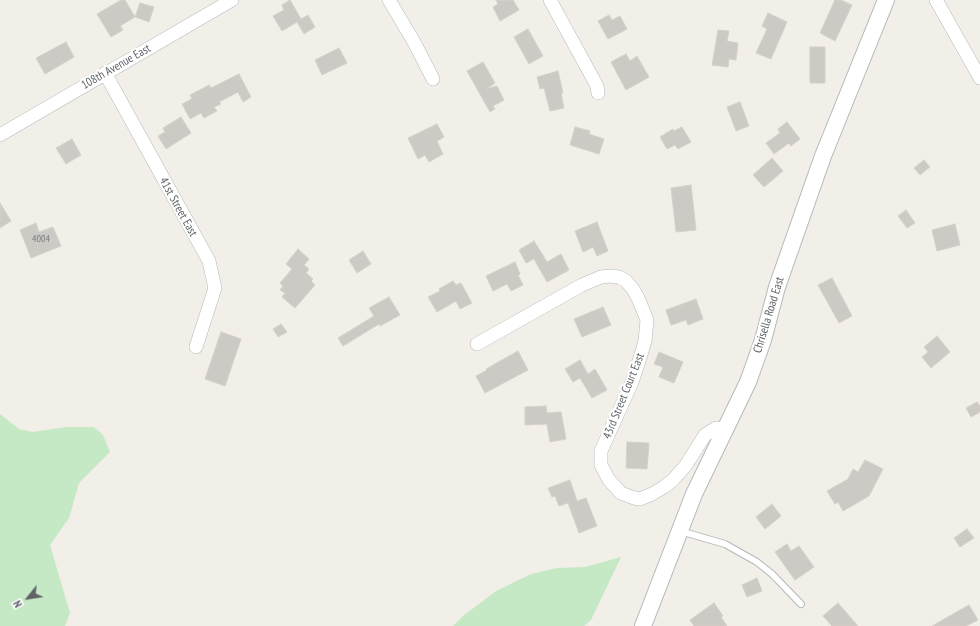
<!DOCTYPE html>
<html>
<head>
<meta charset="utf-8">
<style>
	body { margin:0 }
	#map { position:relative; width:980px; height:626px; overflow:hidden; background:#f1efe8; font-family:"PT Sans Narrow",sans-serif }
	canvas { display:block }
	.north { position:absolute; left:8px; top:578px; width:40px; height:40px; -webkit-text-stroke:3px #fff; paint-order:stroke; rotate:240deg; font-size:11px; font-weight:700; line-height:16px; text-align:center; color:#5f6368 }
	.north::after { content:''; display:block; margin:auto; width:14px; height:18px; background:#5f6368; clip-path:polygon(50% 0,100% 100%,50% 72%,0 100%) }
</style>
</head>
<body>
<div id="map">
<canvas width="980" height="626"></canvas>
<div class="north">N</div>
</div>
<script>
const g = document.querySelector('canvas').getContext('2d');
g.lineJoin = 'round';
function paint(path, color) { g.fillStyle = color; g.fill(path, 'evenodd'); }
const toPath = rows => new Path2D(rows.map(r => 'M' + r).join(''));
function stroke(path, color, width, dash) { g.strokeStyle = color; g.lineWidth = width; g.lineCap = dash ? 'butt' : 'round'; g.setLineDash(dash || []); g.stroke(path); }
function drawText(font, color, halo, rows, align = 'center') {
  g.font = font + ' "PT Sans Narrow",sans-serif'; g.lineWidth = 4; g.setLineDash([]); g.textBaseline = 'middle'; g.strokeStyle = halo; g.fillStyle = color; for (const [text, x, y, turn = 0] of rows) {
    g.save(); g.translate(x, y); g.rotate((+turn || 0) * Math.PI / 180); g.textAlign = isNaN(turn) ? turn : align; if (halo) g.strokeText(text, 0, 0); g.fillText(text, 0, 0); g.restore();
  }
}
const green = toPath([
	[0,414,19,429,33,432,66,427,94,427,103,435,110,452,79,483,69,518,50,545,70,613,65,626,0,626],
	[621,557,591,620,584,626,453,626,463,616,496,591,531,574,557,568,585,567]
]);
const building = toPath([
	[121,0,125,0,135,17,120,26,123,30,111,37,97,14,121,0],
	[290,0,301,19,308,15,315,27,304,34,297,22,282,31,273,16,284,10,282,5,290,0],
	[496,0,513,0,519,10,500,21,493,7,498,4,496,0],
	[835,0,841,0,852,5,835,41,820,33,835,0],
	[140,3,154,7,149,22,135,17,140,3],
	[768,13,787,22,771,59,756,53,767,29,762,26,768,13],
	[609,15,612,20,620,16,627,29,608,39,598,21,609,15],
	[528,29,543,56,529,64,514,37,528,29],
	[718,30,729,31,727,41,738,43,736,60,729,59,728,67,712,65,718,30],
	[66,42,74,57,45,74,36,58,66,42],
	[810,47,825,47,825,83,810,83,810,47],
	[339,48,347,63,322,75,315,60,339,48],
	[626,54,630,61,637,56,649,77,626,90,611,62,626,54],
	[483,62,495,83,487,89,497,86,504,100,493,106,495,109,490,112,467,71,483,62],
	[558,71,563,93,561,93,564,108,550,111,544,88,540,89,537,77,558,71],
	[239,74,251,97,243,102,238,92,219,102,221,104,214,107,217,111,204,118,201,113,190,119,182,104,192,99,190,95,209,85,211,88,239,74],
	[740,102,749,126,736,131,727,107,740,102],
	[181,117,191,133,166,149,158,136,165,132,163,128,181,117],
	[787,122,800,139,791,146,789,143,774,154,766,143,780,133,778,129,787,122],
	[437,124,444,137,437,141,443,154,429,162,425,155,418,159,408,138,437,124],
	[575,127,590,131,589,134,604,139,599,154,570,145,575,127],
	[682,127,691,142,678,149,675,145,667,149,660,137,673,129,674,131,682,127],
	[72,139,81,155,66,164,56,148,72,139],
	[772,158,783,171,764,187,753,175,772,158],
	[924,160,930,167,920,175,914,168,924,160],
	[691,185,696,230,676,232,671,188,691,185],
	[0,203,11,221,0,228,0,203],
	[906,210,915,223,907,228,898,216,906,210],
	[597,222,608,251,597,256,593,247,583,252,575,231,597,222],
	[36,223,39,232,53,227,61,246,31,258,20,230,36,223],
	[955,224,960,245,937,251,932,230,955,224],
	[534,241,547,262,561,254,569,270,547,282,534,259,526,263,519,250,534,241],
	[298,249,309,259,304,265,309,269,306,273,313,279,311,281,315,285,295,308,282,297,285,293,280,290,283,286,280,283,292,269,286,264,298,249],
	[363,251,371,264,357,273,349,260,363,251],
	[515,262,520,274,518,275,523,285,511,291,507,284,493,291,486,276,515,262],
	[832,278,852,316,839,323,818,285,832,278],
	[453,281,456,285,461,283,472,303,460,309,456,301,437,312,428,297,440,291,439,289,453,281],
	[389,297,400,315,380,326,379,324,343,346,338,338,374,316,369,308,389,297],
	[696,299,703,319,688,325,686,320,671,325,666,310,696,299],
	[603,307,611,325,582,337,574,319,603,307],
	[281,324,287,332,278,337,273,329,281,324],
	[221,332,241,339,225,386,205,379,221,332],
	[937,336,950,352,931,368,922,357,928,352,924,347,937,336],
	[518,351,528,370,485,393,476,376,487,370,486,369,518,351],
	[659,352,683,362,674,383,659,377,663,367,654,364,659,352],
	[580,360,588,374,595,369,607,390,592,398,580,378,573,382,565,369,580,360],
	[977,402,980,406,980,412,971,417,966,408,977,402],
	[546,406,547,413,561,412,566,439,550,442,547,424,525,425,525,407,546,406],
	[627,442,649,443,647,469,626,468,627,442],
	[865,460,883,469,869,496,843,511,838,502,835,504,827,491,848,479,853,469,858,472,865,460],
	[570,480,577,501,586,498,597,526,579,533,568,503,559,506,555,496,552,497,548,488,570,480],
	[772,504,781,516,765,529,756,517,772,504],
	[967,529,974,538,960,547,954,538,967,529],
	[787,544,791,551,799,546,814,567,795,580,775,552,787,544],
	[757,578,762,591,747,597,742,585,757,578],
	[714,603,723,616,721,617,727,626,694,626,690,620,714,603],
	[838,603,858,626,832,626,823,616,838,603],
	[969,605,978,620,966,626,932,626,969,605]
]);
const service = toPath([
	[680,531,725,544,757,562,772,574,801,604]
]);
const minor = toPath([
	[389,0,414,42,433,79],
	[550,0,597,86,598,93],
	[936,0,980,78],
	[105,73,209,261,215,288,196,347],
	[0,135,232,0],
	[477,344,582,285,601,277,610,276,619,277,626,281,633,289,638,298,647,320,645,341,640,358,632,382,601,451,601,465,609,480,621,493,634,498,640,499,652,494,664,487,673,480,686,465,705,435,716,428,725,429]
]);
const tertiary = toPath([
	[643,626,694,494,748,382,763,340,777,287,823,156,886,0]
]);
const numberNames = [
	["4004",41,239]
];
const streetNames = [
	["108th Avenue East",116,67,-30],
	["41st Street East",178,207,61],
	["Chrisella Road East",769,315,-73],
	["43rd Street Court East",624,396,-68]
];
paint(green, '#c5e8c5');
paint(building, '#cccac5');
stroke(building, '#d6d1c6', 1);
stroke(service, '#b5b8bc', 8);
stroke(minor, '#b5b8bc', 14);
stroke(tertiary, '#b5b8bc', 18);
stroke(service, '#fff', 6);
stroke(minor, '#fff', 13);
stroke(tertiary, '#fff', 16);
drawText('10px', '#7a7d7f', null, numberNames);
drawText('12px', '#5f6368', '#fff', streetNames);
</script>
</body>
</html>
